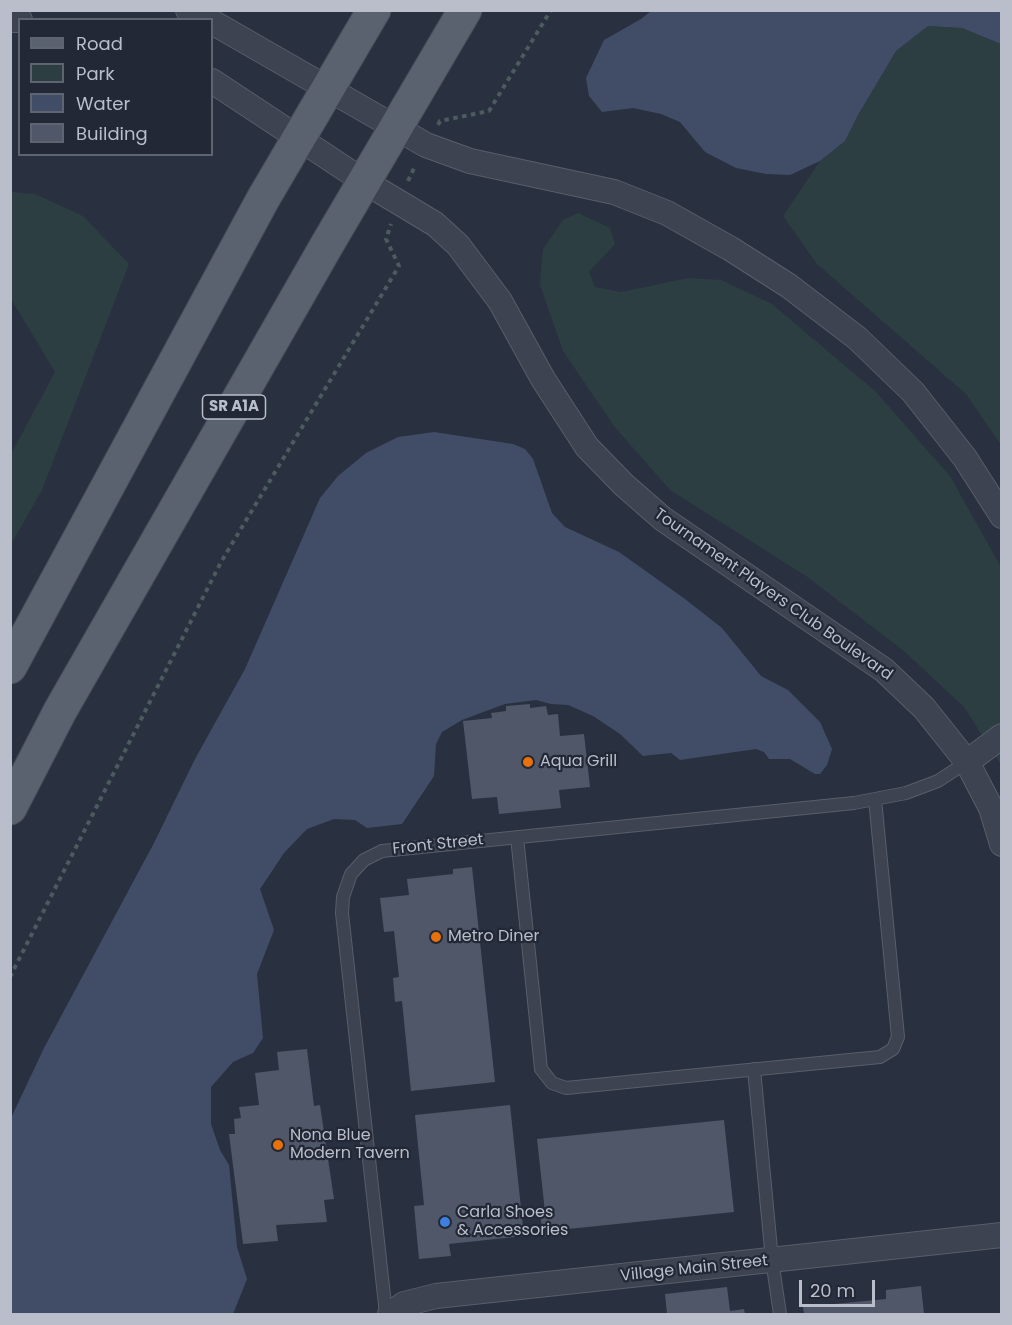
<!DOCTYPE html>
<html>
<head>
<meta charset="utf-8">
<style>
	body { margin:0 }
	#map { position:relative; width:1012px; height:1325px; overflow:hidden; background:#29303f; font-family:Poppins,sans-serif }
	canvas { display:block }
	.frame { position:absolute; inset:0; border:12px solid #babeca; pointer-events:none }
	.legend { position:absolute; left:18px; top:18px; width:195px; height:138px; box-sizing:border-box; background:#222835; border:2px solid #5f6471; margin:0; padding:8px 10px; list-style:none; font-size:18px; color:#babeca }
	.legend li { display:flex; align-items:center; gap:12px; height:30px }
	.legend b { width:30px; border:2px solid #5f6471 }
	.scale { position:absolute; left:799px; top:1280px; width:76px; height:27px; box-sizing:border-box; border:3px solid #babeca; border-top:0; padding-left:8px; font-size:18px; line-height:21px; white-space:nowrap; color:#babeca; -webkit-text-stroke:4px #222835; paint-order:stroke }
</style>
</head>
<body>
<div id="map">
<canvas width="1012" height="1325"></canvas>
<div class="frame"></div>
<ul class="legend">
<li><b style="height:8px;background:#5b626f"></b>Road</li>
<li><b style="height:16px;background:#2c3e42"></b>Park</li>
<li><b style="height:16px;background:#414d67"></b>Water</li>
<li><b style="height:16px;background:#505768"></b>Building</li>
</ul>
<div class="scale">20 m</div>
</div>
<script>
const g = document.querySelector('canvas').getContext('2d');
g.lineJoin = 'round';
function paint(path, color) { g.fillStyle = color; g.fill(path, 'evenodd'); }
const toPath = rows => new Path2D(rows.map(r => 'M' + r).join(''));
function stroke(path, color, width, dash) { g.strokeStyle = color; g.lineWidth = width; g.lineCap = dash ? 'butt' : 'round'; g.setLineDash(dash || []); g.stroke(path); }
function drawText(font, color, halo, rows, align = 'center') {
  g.font = font + ' Poppins,sans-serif'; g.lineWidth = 4.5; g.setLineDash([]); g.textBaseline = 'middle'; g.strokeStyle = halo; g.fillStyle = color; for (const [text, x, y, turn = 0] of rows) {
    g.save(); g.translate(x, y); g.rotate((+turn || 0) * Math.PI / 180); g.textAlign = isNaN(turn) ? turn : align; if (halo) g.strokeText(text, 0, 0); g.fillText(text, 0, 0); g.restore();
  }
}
const green = toPath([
	[928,26,962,28,1001,44,1001,445,966,394,817,264,783,216,820,161,845,141,858,115,896,51],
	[11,192,35,194,83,216,129,264,42,490,11,544,11,454,55,372,11,299],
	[578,213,610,228,615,244,589,272,595,287,621,292,688,278,721,280,772,304,875,391,950,476,1001,567,1001,765,964,707,904,651,806,576,670,490,614,426,563,351,540,285,543,249,563,220]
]);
const water = toPath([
	[651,11,1001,11,1001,44,962,28,928,26,896,51,858,115,845,141,820,161,790,175,766,174,736,168,705,152,680,122,661,114,633,108,602,112,589,96,586,78,604,40,641,19],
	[434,432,513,444,525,449,533,459,552,513,565,527,619,552,685,599,722,628,761,676,788,690,820,722,832,749,827,765,820,774,815,774,790,759,769,759,764,752,756,749,680,760,671,753,643,756,620,734,593,716,568,705,551,704,536,700,505,704,462,720,442,732,436,744,434,776,402,824,367,828,355,820,334,819,307,829,284,853,260,889,274,930,257,974,263,1038,253,1053,233,1062,211,1087,211,1124,220,1150,229,1165,237,1247,247,1279,233,1314,11,1314,11,1118,44,1048,154,843,195,759,245,669,320,498,338,476,366,453,398,437]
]);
const building = toPath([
	[530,704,530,708,546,706,548,715,558,714,560,736,584,734,590,787,559,790,561,808,499,814,497,797,472,799,463,721,492,718,491,713,506,711,506,706],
	[472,867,495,1082,411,1091,402,1001,395,1002,393,978,399,977,394,931,384,932,380,898,409,895,407,879,453,874,453,869],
	[307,1049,314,1106,320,1105,334,1199,324,1200,327,1222,276,1225,278,1241,243,1244,229,1134,235,1134,234,1119,241,1118,239,1107,259,1105,255,1073,279,1070,277,1052],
	[510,1105,524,1236,449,1244,451,1256,419,1259,414,1206,424,1205,415,1115],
	[724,1120,734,1212,568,1229,569,1235,543,1237,540,1213,545,1212,537,1139],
	[921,1286,924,1314,804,1314,803,1307,886,1299,886,1290],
	[727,1287,730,1311,744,1309,745,1314,667,1314,665,1294]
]);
const path = toPath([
	[438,125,440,121,489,111,551,10],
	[408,181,415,166],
	[10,977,221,562,399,266,386,239,391,224]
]);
const service = toPath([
	[517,837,541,1069,552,1083,566,1088,880,1057,893,1049,898,1037,875,799],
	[754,1069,772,1260,780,1314],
	[386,1314,342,913,343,897,351,874,364,860,382,851,854,803,906,793,938,781,967,762]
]);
const minor = toPath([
	[188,10,206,20],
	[10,20,20,20],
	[212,22,426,145,470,161,614,192,667,213,731,249,789,286,857,338,913,392,965,458,1002,516],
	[212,81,365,182,435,224,458,245,500,301,543,379,587,447,624,485,663,519,884,670,924,708,967,762,991,808,1002,844],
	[967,762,1002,736],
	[390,1314,404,1304,436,1296,1002,1235]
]);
const primary = toPath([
	[10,667,263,199,374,10],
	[10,808,60,711,328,243,465,10]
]);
const markers = [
	[528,762,6,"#e8710a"],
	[436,937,6,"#e8710a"],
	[278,1145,6,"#e8710a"],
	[445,1222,6,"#3f7fe0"]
];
const shields = [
	[234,407,63]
];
const shieldNames = [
	["SR A1A",234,407]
];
const streetNames = [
	["Tournament Players Club Boulevard",773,595,35],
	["Front Street",438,845,-6],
	["Village Main Street",694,1269,-6]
];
const poiNames = [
	["Aqua Grill",540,762],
	["Metro Diner",448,937],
	["Nona Blue",290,1136],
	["Modern Tavern",290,1154],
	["Carla Shoes",457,1213],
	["& Accessories",457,1231]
];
paint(green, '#2c3e42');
paint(water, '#414d67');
paint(building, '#505768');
stroke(service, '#585e6a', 14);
stroke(minor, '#585e6a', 26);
stroke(primary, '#474c59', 35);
stroke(path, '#4b5b5f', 4, [4.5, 4.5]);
stroke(service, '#3d4350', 12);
stroke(minor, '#3d4350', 24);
stroke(primary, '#5b626f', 33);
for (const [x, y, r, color] of markers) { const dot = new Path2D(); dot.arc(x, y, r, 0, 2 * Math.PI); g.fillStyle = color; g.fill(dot); stroke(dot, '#222835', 2); }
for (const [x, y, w] of shields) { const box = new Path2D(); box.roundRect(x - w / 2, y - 12, w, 24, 4.5); g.fillStyle = '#222835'; g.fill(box); stroke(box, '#babeca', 1.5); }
drawText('bold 15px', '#babeca', null, shieldNames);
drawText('16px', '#babeca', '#222835', streetNames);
drawText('16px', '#babeca', '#222835', poiNames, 'left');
</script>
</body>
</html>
